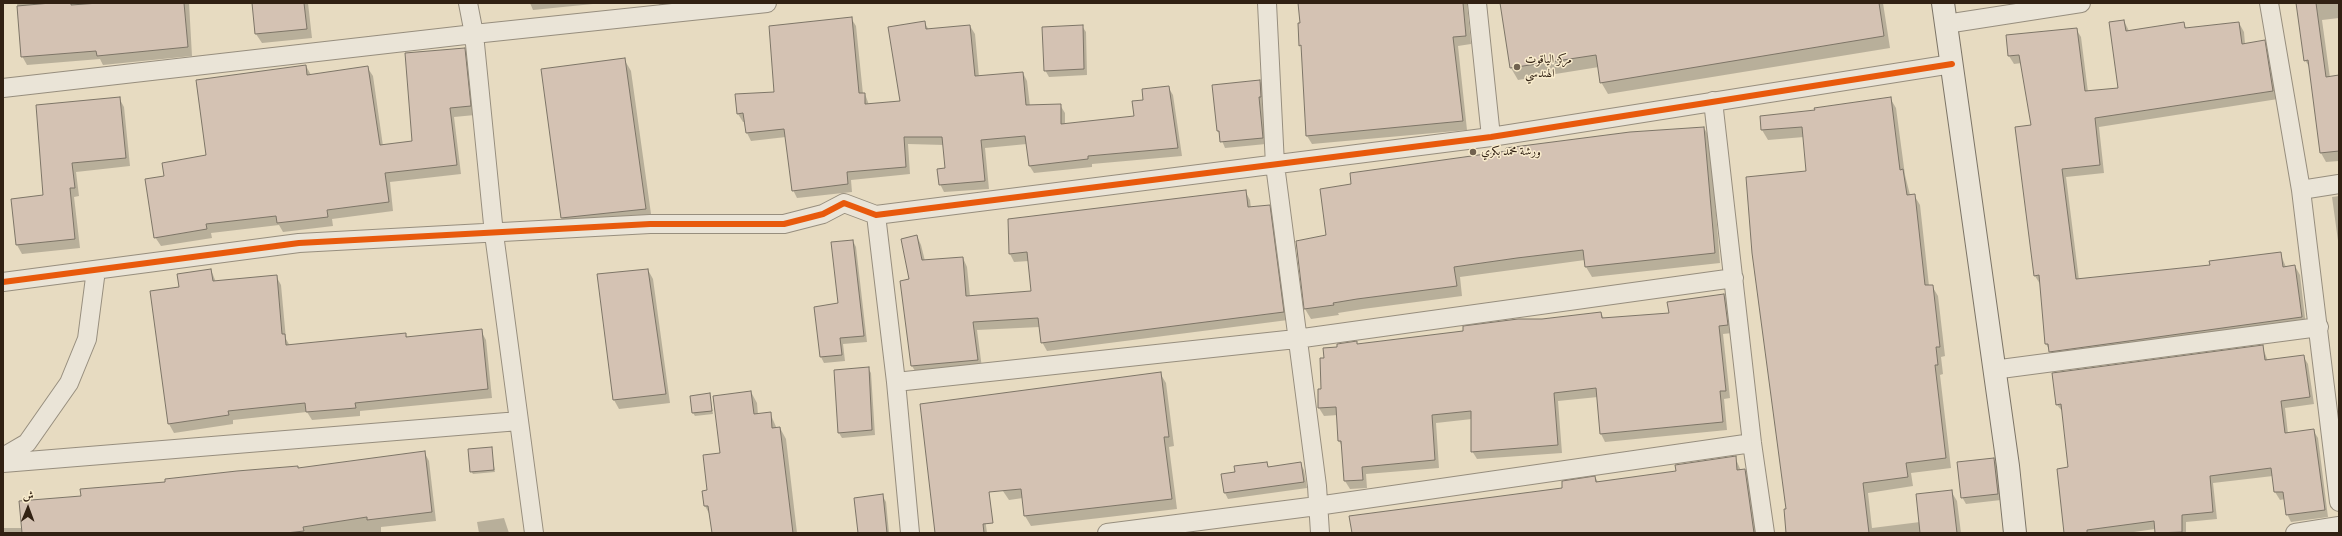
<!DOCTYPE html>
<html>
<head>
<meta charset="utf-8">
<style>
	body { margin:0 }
	#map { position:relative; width:2342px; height:536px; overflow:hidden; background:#e7dbc1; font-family:"IM FELL Double Pica",Amiri,serif }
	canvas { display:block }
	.frame { position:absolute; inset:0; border:4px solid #312113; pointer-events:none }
	.north { position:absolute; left:8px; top:488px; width:40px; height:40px; -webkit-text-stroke:3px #f9eccd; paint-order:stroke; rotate:1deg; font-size:11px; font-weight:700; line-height:16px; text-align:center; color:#312113 }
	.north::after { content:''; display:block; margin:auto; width:14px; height:18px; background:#312113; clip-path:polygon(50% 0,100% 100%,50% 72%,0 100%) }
</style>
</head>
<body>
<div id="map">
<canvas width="2342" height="536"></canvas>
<div class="frame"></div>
<div class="north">ش</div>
</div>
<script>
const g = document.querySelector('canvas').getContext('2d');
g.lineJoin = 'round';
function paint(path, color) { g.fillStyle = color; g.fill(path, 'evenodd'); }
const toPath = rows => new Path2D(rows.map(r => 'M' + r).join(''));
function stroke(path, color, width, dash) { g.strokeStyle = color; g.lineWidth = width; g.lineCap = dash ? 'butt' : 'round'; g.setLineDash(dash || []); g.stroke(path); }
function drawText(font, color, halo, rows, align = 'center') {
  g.font = font + ' "IM FELL Double Pica",Amiri,serif'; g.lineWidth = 3; g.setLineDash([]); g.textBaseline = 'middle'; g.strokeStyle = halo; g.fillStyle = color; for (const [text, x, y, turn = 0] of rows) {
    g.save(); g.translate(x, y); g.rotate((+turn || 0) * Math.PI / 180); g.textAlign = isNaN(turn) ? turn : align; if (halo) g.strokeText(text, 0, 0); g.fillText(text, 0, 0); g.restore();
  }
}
const shadow = toPath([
	[17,3,189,3,192,56,103,65,100,59,27,65,22,56],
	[253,3,308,3,312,38,262,43,256,34],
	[530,3,603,3,533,10],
	[658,3,731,3,664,13],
	[1299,3,1467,3,1471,44,1458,46,1467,130,1312,144,1307,136],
	[1501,3,1883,3,1890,48,1608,94,1601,82,1599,67,1518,80,1511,68],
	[2297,3,2339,3,2339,18,2322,20,2330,78,2339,76,2339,161,2326,162,2321,153,2310,68,2305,60],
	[851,18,856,26,863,94,865,94,869,105,901,102,924,22,929,30,970,26,975,34,979,77,1023,73,1027,81,1030,106,1060,105,1065,113,1065,124,1135,117,1144,101,1168,87,1173,95,1182,156,1092,164,1092,167,1034,173,1029,165,1027,144,985,148,989,189,944,192,940,184,946,169,944,145,908,144,910,174,851,180,852,192,797,198,793,190,786,137,751,141,747,133,745,122,743,122,738,114,776,93],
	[2124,21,2129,31,2183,23,2187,29,2239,23,2244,32,2245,44,2264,41,2269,50,2278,99,2099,127,2104,173,2066,177,2079,280,2211,266,2280,253,2286,267,2295,266,2300,275,2306,326,2055,360,2046,344,2040,284,2035,276,2032,126,2022,63,2014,64,2009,56,2076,29,2081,37,2088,92,2119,89],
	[1082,26,1086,32,1087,75,1049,77,1045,70],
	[464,49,470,58,475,115,454,117,461,174,390,182,393,211,332,219,333,226,283,232,279,225,211,233,212,238,161,246,155,237,165,176,207,156,306,66,311,75,367,67,373,76,383,146,414,142],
	[624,59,631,71,652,221,569,230,562,218,542,70],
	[1260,81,1263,87,1264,103,1262,103,1266,144,1225,148,1218,131],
	[119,98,124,107,130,166,76,172,79,196,74,197,80,248,22,254,17,245,12,199,45,196],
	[1890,98,1896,108,1905,175,1910,195,1914,195,1920,205,1929,286,1932,286,1938,296,1945,356,1941,357,1943,374,1940,375,1951,468,1911,473,1913,486,1868,493,1872,528,1920,522,1951,491,1957,501,1961,533,1787,533,1807,172,1804,137,1768,140,1762,130,1816,111],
	[1704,128,1710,138,1720,263,1592,277,1586,267,1585,260,1460,277,1462,296,1363,309,1338,313,1339,315,1311,319,1305,309,1297,242,1327,236],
	[1245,191,1250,200,1251,208,1269,206,1274,214,1288,320,1047,351,1042,342,1040,327,977,330,982,368,917,374,912,366,910,280,917,236,921,245,925,261,963,258,967,267,970,296,1032,292,1029,261,1014,262,1010,254],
	[2339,196,2339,248,2332,197],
	[853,241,856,247,867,342,843,344,845,361,824,363,821,357,815,308,840,304],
	[211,270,216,282,276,276,281,285,286,339,290,346,405,334,408,338,481,331,486,340,492,398,360,411,360,416,312,420,307,412,233,420,233,424,174,433,169,424,151,292,180,288],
	[648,270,653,279,670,403,619,409,614,400,598,275],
	[1724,295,1729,303,1732,333,1723,334,1730,398,1724,399,1727,430,1605,442,1601,434,1598,397,1558,401,1562,453,1477,459,1472,451,1472,419,1436,423,1439,468,1366,474,1367,488,1350,489,1345,481,1343,448,1339,441,1338,415,1324,416,1319,408,1325,359,1339,348,1356,342,1358,345,1601,313,1604,319,1670,314],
	[2262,346,2268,361,2303,356,2308,364,2314,404,2285,408,2288,434,2313,430,2318,438,2328,517,2291,522,2287,514,2285,499,2280,500,2275,492,2273,476,2213,483,2217,519,2186,522,2186,533,2156,533,2155,529,2127,533,2065,533,2069,468,2063,412,2057,405],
	[868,368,871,373,875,435,842,438,839,433,835,371],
	[1160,373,1166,383,1174,446,1169,447,1177,509,1031,526,1025,516,1023,498,1009,500,976,451,987,533,936,533,921,405],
	[751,392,757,403,758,415,770,413,777,429,780,428,786,439,797,533,713,533,711,517,705,506,703,491,708,491,721,454],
	[710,394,713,414,695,416,693,413],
	[491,448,495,472,473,474,471,471],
	[424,452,429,461,436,521,381,527,381,533,3,533,3,528,23,528,82,497,166,482,298,469],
	[1735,457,1741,471,1745,470,1750,479,1756,533,1353,533,1563,489,1595,477,1598,482,1677,472],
	[1994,460,1998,466,2001,500,1966,504,1962,497],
	[1266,463,1269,468,1300,463,1304,470,1307,488,1228,499,1225,493,1222,475],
	[882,495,886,502,889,533,859,533],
	[504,518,509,533,479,533,477,522]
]);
const building = toPath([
	[51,3,71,3,71,5,99,3,184,3,188,47,97,56,96,51,21,57,17,6,51,3],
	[252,3,304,3,307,29,255,34,252,3],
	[1298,3,1463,3,1466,36,1453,37,1463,121,1306,136,1301,45,1299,46,1298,23,1300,23,1298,3],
	[1500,3,1879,3,1884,36,1600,83,1596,55,1510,68,1500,3],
	[2296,3,2316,3,2326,77,2339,75,2339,151,2320,153,2308,60,2304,61,2296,3],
	[852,17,859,93,865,93,865,104,900,101,888,27,925,21,926,29,970,25,975,76,1023,72,1026,105,1061,104,1061,124,1134,116,1132,101,1143,100,1142,89,1169,86,1178,148,1088,156,1088,159,1029,166,1025,136,981,140,985,181,939,185,937,169,945,168,942,137,904,137,906,167,847,172,848,184,792,191,784,129,746,133,743,113,737,114,735,94,774,92,769,26,852,17],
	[2124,20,2126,31,2184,22,2185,28,2239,22,2242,44,2265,40,2273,91,2095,118,2100,165,2062,169,2076,279,2210,265,2209,261,2281,252,2283,267,2295,265,2302,317,2049,352,2048,344,2045,344,2039,275,2034,276,2015,127,2031,125,2019,55,2008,56,2006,35,2077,28,2085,91,2118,88,2109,22,2124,20],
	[1083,25,1084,69,1044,71,1042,27,1083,25],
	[465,48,471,106,450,108,457,165,385,173,389,202,327,210,328,217,277,223,276,216,206,224,207,229,154,238,145,179,164,176,162,163,206,155,196,80,306,65,307,75,368,66,380,145,412,141,405,53,465,48],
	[625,58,646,209,561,218,541,69,625,58],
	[1260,80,1261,97,1259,97,1263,138,1220,142,1219,131,1217,131,1212,85,1260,80],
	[120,97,126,158,72,163,75,188,70,188,75,239,16,245,11,199,43,195,36,105,120,97],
	[1891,97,1900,170,1903,169,1907,195,1915,194,1925,285,1933,285,1940,347,1936,347,1938,365,1935,365,1946,458,1906,463,1908,477,1863,483,1869,533,1786,533,1784,509,1786,509,1752,253,1746,177,1806,171,1802,127,1761,130,1760,116,1815,110,1814,108,1891,97],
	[1704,127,1715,253,1585,267,1583,250,1517,258,1454,267,1457,286,1357,299,1333,303,1334,305,1304,309,1296,241,1326,235,1320,189,1351,184,1350,173,1507,151,1506,148,1630,132,1704,127],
	[1246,190,1248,207,1270,205,1284,312,1041,343,1038,318,973,322,978,360,911,366,900,281,909,279,901,239,917,235,922,260,963,257,966,296,1031,291,1027,252,1009,254,1008,219,1246,190],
	[853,240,864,336,840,338,842,355,820,357,814,307,838,303,831,242,853,240],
	[211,269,213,281,277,275,282,334,285,334,286,345,406,333,406,337,482,329,488,389,355,403,356,408,306,412,305,403,228,411,229,415,168,424,150,291,179,287,177,274,211,269],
	[648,269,666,394,613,400,597,274,648,269],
	[1724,294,1728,325,1719,326,1726,391,1720,391,1723,422,1600,434,1596,388,1554,393,1558,445,1471,452,1471,411,1432,415,1435,460,1362,467,1363,480,1344,481,1341,441,1338,441,1336,407,1318,408,1318,389,1321,389,1320,358,1324,358,1323,348,1337,347,1337,344,1357,341,1357,344,1463,331,1463,326,1518,319,1542,319,1601,312,1602,318,1669,313,1667,302,1724,294],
	[2263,345,2265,360,2304,355,2310,397,2281,401,2285,433,2314,429,2325,510,2286,515,2283,492,2274,492,2271,468,2210,476,2213,512,2182,515,2182,532,2155,533,2154,521,2087,530,2087,533,2064,533,2057,469,2068,467,2061,404,2056,405,2052,373,2263,345],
	[869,367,872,430,838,433,834,370,869,367],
	[1161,372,1169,437,1164,437,1172,499,1024,516,1021,489,989,492,993,523,983,524,984,533,935,533,920,404,1161,372],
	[751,391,754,414,771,412,772,428,780,427,793,533,712,533,708,506,704,506,702,491,707,490,703,455,720,453,713,396,751,391],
	[710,393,712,411,692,413,690,396,710,393],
	[492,447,494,470,470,472,468,449,492,447],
	[425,451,432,512,367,520,367,517,303,527,304,531,286,533,22,533,19,501,81,496,80,489,165,482,165,479,237,471,298,466,298,468,425,451],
	[1736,456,1737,470,1745,469,1754,533,1352,533,1349,516,1562,488,1562,481,1595,476,1596,482,1676,471,1675,465,1736,456],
	[1994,458,1998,494,1961,498,1957,462,1994,458],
	[1267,462,1268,467,1301,462,1304,482,1224,493,1221,474,1235,472,1234,466,1267,462],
	[1952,490,1957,533,1920,533,1916,494,1952,490],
	[883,494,887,533,858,533,854,498,883,494]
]);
const street = toPath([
	[468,3,474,34,494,234,534,533],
	[1267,3,1275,165,1317,486,1320,533],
	[1477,3,1491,137],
	[2269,3,2301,190,2339,502],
	[1946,24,2081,3],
	[3,88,474,34,767,3],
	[1713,101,1752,443,1765,533],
	[2301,190,2339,184],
	[876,215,896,382,910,533],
	[3,282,299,243,650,224,784,224,823,214,844,203,876,215,1491,137,1952,64],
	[1993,370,2319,327],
	[896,382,1296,339,1734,278],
	[3,457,27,443,69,383,87,339,96,270],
	[3,463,519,421],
	[1107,533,1317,506,1752,443],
	[2295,533,2339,526]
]);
const secondary = toPath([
	[1943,3,2008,466,2015,533]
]);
const cycleway = toPath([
	[3,282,299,243,650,224,784,224,823,214,844,203,876,215,1491,137,1952,64]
]);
const markers = [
	[1517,67,4,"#716250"],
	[1473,152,4,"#716250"]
];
const poiNames = [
	["مركز الياقوت",1525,60],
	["الهندسي",1525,74],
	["ورشة محمد بكري",1481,152]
];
paint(shadow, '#0003');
paint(building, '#d4c2b3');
stroke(building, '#7d7567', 1);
stroke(street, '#978e7e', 20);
stroke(secondary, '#7d7567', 24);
stroke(street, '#eae4d7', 18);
stroke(secondary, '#eae4d7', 22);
stroke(cycleway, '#e8590c', 6);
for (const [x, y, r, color] of markers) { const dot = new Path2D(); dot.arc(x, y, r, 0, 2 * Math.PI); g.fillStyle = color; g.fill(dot); stroke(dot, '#f9eccd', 1.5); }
drawText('12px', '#312113', '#f9eccd', poiNames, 'left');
</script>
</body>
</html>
